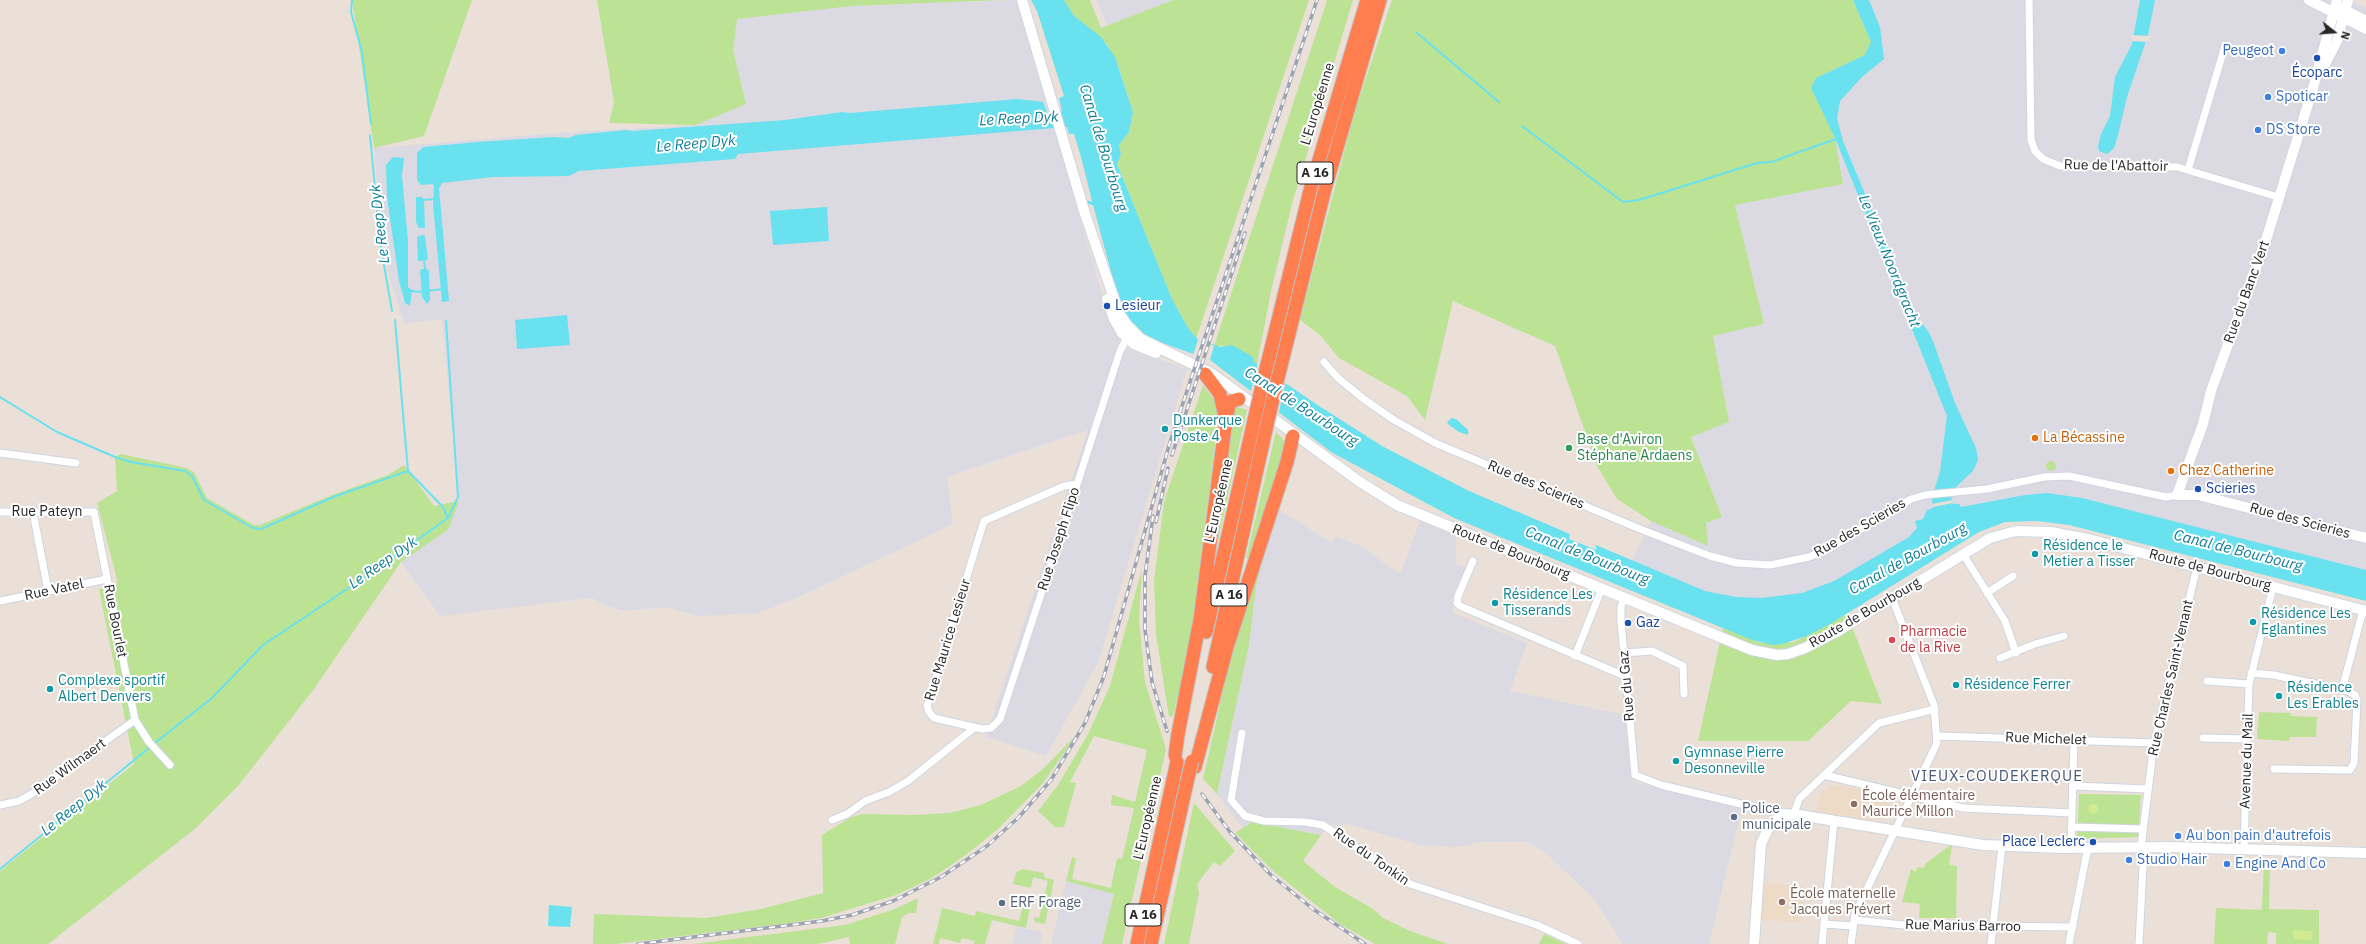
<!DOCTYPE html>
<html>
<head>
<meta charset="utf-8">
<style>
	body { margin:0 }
	#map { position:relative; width:2366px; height:944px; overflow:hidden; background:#eae0d8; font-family:"IBM Plex Sans",sans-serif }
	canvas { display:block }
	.north { position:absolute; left:2314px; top:12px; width:40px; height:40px; -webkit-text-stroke:3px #fff; paint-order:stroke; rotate:107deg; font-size:11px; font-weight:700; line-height:16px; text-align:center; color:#272727 }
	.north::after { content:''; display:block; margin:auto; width:14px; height:18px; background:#272727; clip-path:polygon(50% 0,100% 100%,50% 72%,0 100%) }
</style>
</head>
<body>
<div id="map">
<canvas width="2366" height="944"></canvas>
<div class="north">N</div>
</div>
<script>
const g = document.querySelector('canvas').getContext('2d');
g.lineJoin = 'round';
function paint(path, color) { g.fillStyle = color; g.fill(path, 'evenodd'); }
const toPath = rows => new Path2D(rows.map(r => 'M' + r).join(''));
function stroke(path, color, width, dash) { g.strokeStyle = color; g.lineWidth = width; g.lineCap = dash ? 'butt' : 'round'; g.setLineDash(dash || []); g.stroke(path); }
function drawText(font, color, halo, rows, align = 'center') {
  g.font = font + ' "IBM Plex Sans",sans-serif'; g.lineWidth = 4; g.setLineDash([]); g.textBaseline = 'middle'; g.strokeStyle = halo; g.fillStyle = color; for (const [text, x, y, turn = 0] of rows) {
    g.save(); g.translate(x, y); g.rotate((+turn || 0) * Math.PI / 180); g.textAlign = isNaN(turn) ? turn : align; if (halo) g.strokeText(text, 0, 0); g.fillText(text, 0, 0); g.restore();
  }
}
const industrial = toPath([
	[1017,0,1109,318,1127,348,1187,369,1098,663,1046,756,986,737,1088,430,947,477,953,524,799,597,758,613,698,616,666,607,625,611,604,605,592,598,440,616,401,562,448,530,459,501,442,319,404,324,389,276,382,239,374,148,570,132,696,125,746,104,733,50,737,19,852,6],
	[1097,0,1173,0,1107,26],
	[1853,0,2348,0,2366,8,2366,577,1998,507,1803,606,1749,606,1626,574,1651,521,1708,546,1706,523,1722,517,1691,436,1729,422,1713,336,1764,324,1735,205,1843,183,1811,88,1871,42],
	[1276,508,1332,543,1336,536,1361,546,1400,574,1420,521,1456,535,1456,564,1466,567,1452,600,1453,613,1527,643,1510,691,1625,715,1631,781,1742,807,1709,944,1623,944,1595,900,1544,851,1527,842,1483,842,1457,847,1420,845,1344,823,1341,830,1330,822,1321,835,1252,822,1243,828,1217,794,1249,645,1256,587],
	[1066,881,1114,893,1102,944,1051,944],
	[1017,926,1043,933,1040,944,1012,944]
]);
const education = toPath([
	[1831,786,1842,786,1891,796,1889,806,1875,805,1873,821,1817,812,1821,792],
	[1762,883,1804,886,1802,922,1760,920]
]);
const green = toPath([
	[352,0,472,0,424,136,374,148],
	[597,0,1003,0,852,6,737,19,733,50,746,104,696,125,609,123,614,102],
	[1064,0,1090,0,1101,28,1173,0,1309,0,1196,339,1188,328,1172,299,1117,164,1121,154,1119,145,1129,132,1133,112,1118,65,1107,44,1074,16],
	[1327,0,1353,0,1292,204,1272,287,1257,364,1227,346,1214,346],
	[1392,0,1853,0,1871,42,1865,55,1816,78,1812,88,1835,138,1843,184,1735,205,1764,324,1713,336,1729,422,1691,437,1722,517,1706,523,1708,546,1651,521,1617,499,1597,466,1555,346,1453,301,1425,420,1407,396,1339,358,1320,335,1300,320,1355,111],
	[1203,385,1214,400,1218,412,1217,428,1190,642,1173,716,1169,717,1156,634,1154,581,1164,502],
	[1234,406,1247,410,1207,590],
	[1276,432,1286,443,1250,559,1246,558],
	[121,454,187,468,194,472,207,498,254,525,260,525,332,495,388,475,404,465,434,506,459,501,448,530,401,562,314,689,238,786,196,828,48,944,0,944,0,871,134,764,99,589,118,583,97,503,117,491,115,457],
	'2046 466a5 5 0 1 1 10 0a5 5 0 1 1-10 0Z',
	[1267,543,1256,587,1249,645,1217,794,1203,779,1233,647],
	[1142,569,1139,620,1145,682,1166,749,1122,944,1102,944,1114,894,1066,881,1072,857,1076,859,1072,879,1111,888,1117,858,1122,859,1134,808,1111,805,1112,795,1135,802,1147,750,1094,736,1070,782,1076,783,1064,827,1055,827,1038,811,1058,785,1087,736,1110,686],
	[1847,614,1882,704,1851,701,1808,741,1698,741,1723,628,1761,643,1794,642],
	[2259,712,2291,713,2291,716,2317,717,2316,737,2290,737,2289,741,2257,739],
	[1077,734,1043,783,998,829,967,854,932,878,896,895,821,918,782,924,616,944,593,944,594,914,706,918,761,909,823,893,822,835,851,817,863,814,913,815,950,813,981,805,1021,786,1043,769],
	[2079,794,2141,795,2138,837,2077,839],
	[1194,803,1235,851,1220,866,1214,862,1197,884,1199,893,1189,944,1164,944],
	[1252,822,1321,835,1303,861,1335,887,1373,909,1383,918,1410,931,1448,944,1375,944,1340,924,1272,870,1235,833],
	[1949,846,1952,846,1949,865,1957,866,1956,918,1919,918,1920,904,1902,902,1911,869,1916,872,1917,867,1924,868,1925,864],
	[2264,862,2270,862,2269,909,2319,910,2319,944,2276,944,2276,933,2268,932,2267,944,2214,944,2216,908,2262,910],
	[1022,869,1044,873,1044,877,1054,880,1045,924,1035,922,1034,917,1039,918,1048,881,1033,877,1031,888,1013,884,1016,873],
	[918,898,916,913,909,913,902,917,895,944,850,944,849,937,818,944,693,944,845,925,895,909],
	[1023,906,1030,907,1026,928,992,920,985,944,974,944,975,941,962,938,960,943,940,938,939,944,933,944,942,908,975,916,976,911,1019,921],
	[1544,934,1566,944,1539,944]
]);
const pitch = toPath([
	'2088 809a5 5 0 1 1 10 0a5 5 0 1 1-10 0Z',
	[2293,930,2313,931,2312,940,2293,939]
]);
const water = toPath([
	[1031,0,1064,0,1074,16,1101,37,1115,57,1133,112,1129,132,1119,145,1121,154,1117,164,1172,299,1188,328,1198,340,1221,347,1232,345,1253,357,1253,361,1316,404,1382,446,1469,491,1570,534,1569,539,1596,550,1596,545,1705,591,1736,597,1762,598,1802,593,1834,581,1909,537,1917,528,1915,521,1923,519,1927,510,1933,508,1932,498,1940,471,1947,416,1835,138,1811,88,1816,78,1865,55,1871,42,1853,0,1869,0,1880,27,1884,59,1862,77,1840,101,1837,119,1843,141,1916,316,1928,331,1933,341,1955,403,1976,448,1978,460,1973,471,1957,486,1951,496,1953,504,1959,504,1961,507,2025,495,2047,493,2082,498,2366,570,2366,601,2069,525,2037,521,2005,522,1979,532,1830,624,1807,636,1782,644,1773,645,1752,640,1454,518,1331,452,1210,360,1143,336,1126,319,1117,294,1093,205,1088,204,1087,200,1092,202,1091,197,1081,157,1074,134,1069,134,1067,127,738,154,735,159,579,171,569,176,493,177,442,183,439,188,449,301,442,302,433,204,434,186,433,184,421,185,417,180,417,153,423,147,477,142,553,137,568,138,576,135,626,130,633,131,785,120,842,112,850,113,1018,99,1043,102,1047,113,1062,111,1059,98,1064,96,1037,11],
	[2140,0,2155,0,2148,35,2127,97,2118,135,2114,148,2107,154,2099,151,2098,147,2101,134,2110,116,2115,77,2132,44],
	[393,157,404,158,402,175,408,242,408,287,412,290,410,306,405,303,399,281,387,197,386,165],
	[416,197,422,197,424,200,425,228,419,228,416,222],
	[827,207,829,241,773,245,770,211],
	[422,235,425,236,428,260,418,261,417,237],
	[426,268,429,271,430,300,427,304,422,297,420,270],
	[567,315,570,345,517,349,515,320],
	[1452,418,1456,419,1468,430,1468,435,1459,432,1449,425,1447,422],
	[549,905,572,907,570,927,548,926]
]);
const pier = toPath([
	[2131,35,2150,36,2148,42,2131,41],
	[1198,340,1214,346,1210,360,1193,355],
	[1258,362,1286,381,1278,416,1250,395],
	[1952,500,1953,503,1933,507,1932,504]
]);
const stream = toPath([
	[352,0,351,12,362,52,371,124],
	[1417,33,1499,102],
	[1522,126,1623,202,1639,200,1757,163,1771,162,1836,139],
	[370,135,380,242,392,311],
	[422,200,435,199],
	[424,259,425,270],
	[409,291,423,292],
	[427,291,443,289],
	[446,321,458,497,448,518],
	[0,397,57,432,115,457,131,462,185,471,192,476,204,500,253,528,261,529,333,497,408,471],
	[155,743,212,698,263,645,365,577,448,518,443,507,408,471,395,320],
	[0,869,149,748]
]);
const street = toPath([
	[2029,0,2031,140,2035,151,2043,159,2060,166,2177,167,2278,197],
	[2188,170,2225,46],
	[1324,362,1338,378,1365,400,1394,420,1435,443,1640,529,1710,556,1737,563,1770,565,1809,557,1830,548,1911,499,1925,495,1987,489,2044,477,2069,476,2166,497,2177,495],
	[0,453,76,463],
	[1077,484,1064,486,984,521,927,706,929,712,934,718,982,729,991,728,1000,719,1072,500,1120,351,1129,334],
	[0,512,94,512,135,720,149,742,170,765],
	[33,512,48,591],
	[1963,554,2005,621,2016,653],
	[1473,561,1458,596,1457,603,1460,606,1627,677],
	[1987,593,2013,576],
	[1624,597,1621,607,1621,622,1635,775,1661,785,1783,814],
	[0,601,107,579],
	[1624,653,1652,651,1683,666,1684,694],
	[1575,656,1602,588],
	[2000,658,2035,644,2064,636],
	[2251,673,2274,675,2348,691,2355,695,2357,700,2354,763,2350,770,2274,769],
	[2207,681,2249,684],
	[2342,690,2363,610],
	[1242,733,1231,800,1245,816,1264,821,1305,822,1323,825,1410,884,1537,925,1578,944],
	[1937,736,2154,743],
	[2203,738,2247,739],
	[1824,775,1963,808,2072,813],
	[2073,786,2148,789],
	[0,805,19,801,30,795,135,720],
	[1794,814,1799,799,1879,723,1935,709],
	[832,820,847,814,865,801,889,792,908,781,974,728],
	[2071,827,2143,829],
	[2141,847,2154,743,2197,567],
	[2071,848,2074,740],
	[2244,849,2249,684,2273,587],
	[1854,920,1904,925,2073,927],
	[1824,924,1853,926],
	[1822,944,1834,821],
	[1851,944,1855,914,1937,743,1934,705,1892,598],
	[1991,944,2002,846],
	[2069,944,2088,847],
	[2139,944,2144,847]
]);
const secondary = toPath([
	[1022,0,1085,214],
	[2309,0,2366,29],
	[2337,0,2313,88,2266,240,2211,391,2203,424,2177,495,2198,495,2366,538],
	[2341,8,2366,21],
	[2323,68,2337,41,2348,0],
	[1083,208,1119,313,1127,325,1141,339,1211,373,1360,482,1397,505,1752,650,1777,655,1788,654,1805,648,1838,631,1990,538,2016,531,2051,532,2088,539,2366,611],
	[1107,299,1114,319,1122,333,1134,344,1156,353],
	[1754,944,1761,844,1768,829,1783,814,1799,815,1983,845,2062,848,2170,847,2366,853]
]);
const highway = toPath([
	[1205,374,1220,394,1225,416],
	[1263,381,1311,187,1367,0],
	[1275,390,1325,189,1380,0],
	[1206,632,1254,421],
	[1213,667,1266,429],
	[1178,734,1200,620,1225,428,1229,405,1232,401,1239,399],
	[1195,767,1227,647,1287,462,1293,436],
	[1137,944,1177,762],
	[1151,944,1187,782]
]);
const rail = toPath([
	[1172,455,1245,233],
	[1153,516,1145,576,1145,630,1152,682,1167,731],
	[1156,522,1168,468],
	[1202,794,1230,832,1271,875,1313,909,1365,944],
	[638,944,822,921,852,915,893,901,941,877,987,846,1019,817,1051,780,1085,723,1104,676,1170,442,1317,0]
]);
const highwayBridge = toPath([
	[1254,421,1263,381],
	[1266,429,1275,390],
	[1175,756,1178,734],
	[1187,782,1192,761]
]);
const markers = [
	[2282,51,4,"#3f7fe0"],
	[2317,58,4,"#1a4fb4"],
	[2268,97,4,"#3f7fe0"],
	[2258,130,4,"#3f7fe0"],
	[1107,306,4,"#1a4fb4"],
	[1165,429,4,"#0f9aa8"],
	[2035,438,4,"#e8710a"],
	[1569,448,4,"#2e9e5b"],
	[2171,471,4,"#e8710a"],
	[2198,489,4,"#1a4fb4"],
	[2035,554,4,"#0f9aa8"],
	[1495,603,4,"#0f9aa8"],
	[2253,622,4,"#0f9aa8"],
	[1628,623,4,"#1a4fb4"],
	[1892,640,4,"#e0444e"],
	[1956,685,4,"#0f9aa8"],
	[50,689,4,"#0f9aa8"],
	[2279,696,4,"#0f9aa8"],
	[1676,761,4,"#0f9aa8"],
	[1854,804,4,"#8d6e63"],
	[1734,817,4,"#5c6f8a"],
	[2178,836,4,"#3f7fe0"],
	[2093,842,4,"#1a4fb4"],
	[2129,860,4,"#3f7fe0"],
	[2227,864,4,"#3f7fe0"],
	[1782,902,4,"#8d6e63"],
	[1002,903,4,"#5c6f8a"]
];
const shields = [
	[1315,173,36],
	[1229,595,36],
	[1143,915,36]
];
const shieldNames = [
	["A 16",1315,173],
	["A 16",1229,595],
	["A 16",1143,915]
];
const shopNames = [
	["Peugeot",2274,51,"right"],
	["Spoticar",2276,97],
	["DS Store",2266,130],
	["Au bon pain d'autrefois",2186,836],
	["Studio Hair",2137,860],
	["Engine And Co",2235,864]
];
const transitNames = [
	["Écoparc",2317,73,"center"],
	["Lesieur",1115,306],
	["Scieries",2206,489],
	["Gaz",1636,623],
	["Place Leclerc",2085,842,"right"]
];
const streetNames = [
	["L'Européenne",1318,104,-73],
	["Rue de l'Abattoir",2116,166,1],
	["Rue du Banc Vert",2247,292,-70],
	["Rue des Scieries",1536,485,23],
	["L'Européenne",1219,501,-77],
	["Rue Pateyn",47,512],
	["Rue des Scieries",2300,521,15],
	["Rue des Scieries",1860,528,-30],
	["Rue Joseph Flipo",1059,539,-72],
	["Route de Bourbourg",1511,552,22],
	["Route de Bourbourg",2210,570,15],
	["Rue Vatel",54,590,-12],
	["Route de Bourbourg",1865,613,-30],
	["Rue Bourlet",115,621,79],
	["Rue Maurice Lesieur",948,640,-73],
	["Rue Charles Saint-Venant",2171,678,-77],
	["Rue du Gaz",1627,686,-95],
	["Rue Michelet",2046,739,2],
	["Avenue du Mail",2247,761,-88],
	["Rue Wilmaert",70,767,-36],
	["L'Européenne",1148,818,-77],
	["Rue du Tonkin",1371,857,35],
	["Rue Marius Barroo",1963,926,1]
];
const cultureNames = [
	["Dunkerque",1173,421],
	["Poste 4",1173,437],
	["Résidence le",2043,546],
	["Metier a Tisser",2043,562],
	["Résidence Les",1503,595],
	["Tisserands",1503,611],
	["Résidence Les",2261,614],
	["Eglantines",2261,630],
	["Complexe sportif",58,681],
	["Albert Denvers",58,697],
	["Résidence Ferrer",1964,685],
	["Résidence",2287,688],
	["Les Erables",2287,704],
	["Gymnase Pierre",1684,753],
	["Desonneville",1684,769]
];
const foodNames = [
	["La Bécassine",2043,438],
	["Chez Catherine",2179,471]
];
const leisureNames = [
	["Base d'Aviron",1577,440],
	["Stéphane Ardaens",1577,456]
];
const healthNames = [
	["Pharmacie",1900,632],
	["de la Rive",1900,648]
];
const educationNames = [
	["École élémentaire",1862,796],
	["Maurice Millon",1862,812],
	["École maternelle",1790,894],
	["Jacques Prévert",1790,910]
];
const serviceNames = [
	["Police",1742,809],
	["municipale",1742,825],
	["ERF Forage",1010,903]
];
const waterNames = [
	["Le Reep Dyk",1019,119,-3],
	["Le Reep Dyk",696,144,-5],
	["Canal de Bourbourg",1103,148,73],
	["Le Reep Dyk",380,224,-97],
	["Le Vieux Noordgracht",1889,261,68],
	["Canal de Bourbourg",1301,407,33],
	["Canal de Bourbourg",2238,551,14],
	["Canal de Bourbourg",1587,556,22],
	["Canal de Bourbourg",1908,559,-29],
	["Le Reep Dyk",383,563,-35],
	["Le Reep Dyk",74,808,-39]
];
const neighbourhoodNames = [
	["VIEUX-COUDEKERQUE",1997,777]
];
paint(industrial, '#dbdae2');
paint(education, '#eddac7');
paint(green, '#bce294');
paint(pitch, '#d2ea8f');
paint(water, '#69e1ee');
paint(pier, '#eae0d8');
stroke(stream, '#69e1ee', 2);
stroke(street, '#ced5e1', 9);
stroke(secondary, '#ced5e1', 12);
stroke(highway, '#c3c3c3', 15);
stroke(street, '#fff', 7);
stroke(secondary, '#fff', 10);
stroke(highway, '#fe7e4f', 13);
stroke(rail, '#9ca3b2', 3.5);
stroke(rail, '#fff', 2, [6]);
stroke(highwayBridge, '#c3c3c3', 15, []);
stroke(highwayBridge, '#fe7e4f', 13);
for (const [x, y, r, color] of markers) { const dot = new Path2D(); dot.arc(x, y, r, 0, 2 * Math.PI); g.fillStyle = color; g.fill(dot); stroke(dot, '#fff', 1.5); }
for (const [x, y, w] of shields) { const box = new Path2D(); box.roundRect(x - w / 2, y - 11, w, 22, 3); g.fillStyle = '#fff'; g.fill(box); stroke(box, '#272727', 1); }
drawText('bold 13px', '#272727', null, shieldNames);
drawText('14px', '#366cbe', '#fff', shopNames, 'left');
drawText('14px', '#164399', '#fff', transitNames, 'left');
drawText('14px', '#272727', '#fff', streetNames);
drawText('14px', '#0d838f', '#fff', cultureNames, 'left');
drawText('14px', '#c56008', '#fff', foodNames, 'left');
drawText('14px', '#27864d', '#fff', leisureNames, 'left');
drawText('14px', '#be3a42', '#fff', healthNames, 'left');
drawText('14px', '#785e54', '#fff', educationNames, 'left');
drawText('14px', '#4e5e75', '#fff', serviceNames, 'left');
drawText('italic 15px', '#0d7e96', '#fff', waterNames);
g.letterSpacing = '1px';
drawText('15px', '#485978', '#fff', neighbourhoodNames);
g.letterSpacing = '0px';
</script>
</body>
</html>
